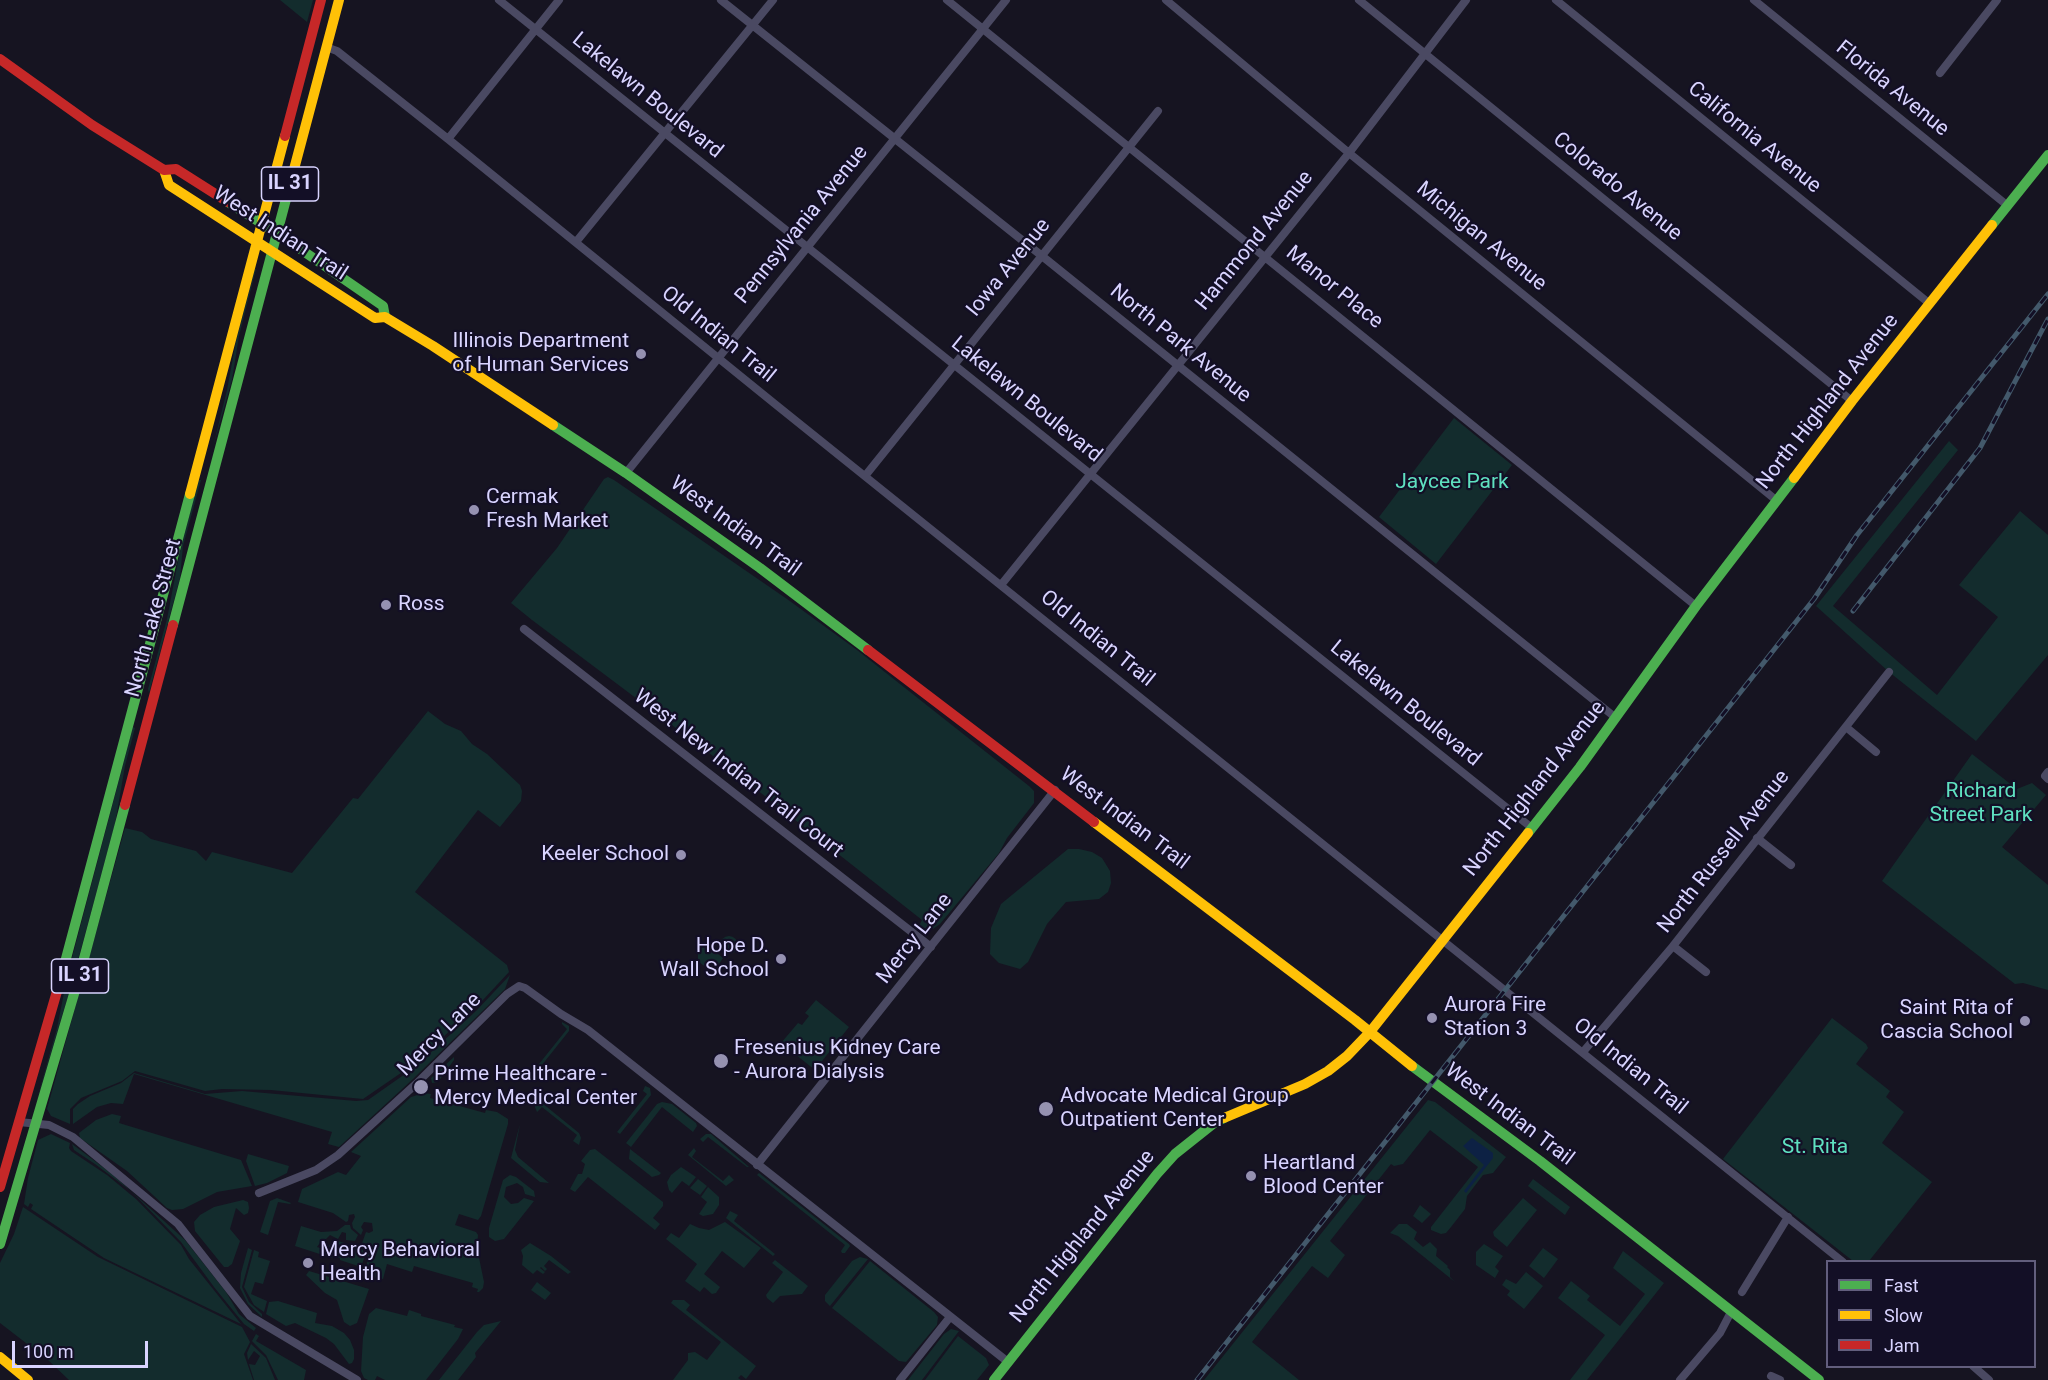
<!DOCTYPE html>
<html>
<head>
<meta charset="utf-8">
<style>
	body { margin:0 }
	#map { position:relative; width:2048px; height:1380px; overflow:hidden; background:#161421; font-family:Roboto,sans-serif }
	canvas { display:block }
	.legend { position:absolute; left:1826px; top:1260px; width:210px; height:108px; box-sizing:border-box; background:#130f26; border:2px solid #625e7d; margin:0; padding:8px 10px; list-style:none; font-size:18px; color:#d9d4ff }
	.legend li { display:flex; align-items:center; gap:12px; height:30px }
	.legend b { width:30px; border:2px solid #625e7d }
	.scale { position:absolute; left:12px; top:1341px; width:136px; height:27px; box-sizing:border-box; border:3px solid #d9d4ff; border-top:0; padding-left:8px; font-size:18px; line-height:21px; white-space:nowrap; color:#d9d4ff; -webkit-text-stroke:4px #130f26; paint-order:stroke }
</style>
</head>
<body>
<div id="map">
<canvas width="2048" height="1380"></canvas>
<ul class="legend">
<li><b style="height:8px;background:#4caf50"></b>Fast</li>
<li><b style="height:8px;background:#ffc107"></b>Slow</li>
<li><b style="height:8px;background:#c62828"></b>Jam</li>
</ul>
<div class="scale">100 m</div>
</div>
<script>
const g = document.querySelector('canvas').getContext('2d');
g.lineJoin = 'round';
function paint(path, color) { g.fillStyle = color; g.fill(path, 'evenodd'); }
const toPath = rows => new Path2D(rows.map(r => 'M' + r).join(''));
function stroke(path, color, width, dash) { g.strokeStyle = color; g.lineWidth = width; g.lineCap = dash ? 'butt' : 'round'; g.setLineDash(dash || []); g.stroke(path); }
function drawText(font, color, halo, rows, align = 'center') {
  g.font = font + ' Roboto,sans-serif'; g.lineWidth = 4.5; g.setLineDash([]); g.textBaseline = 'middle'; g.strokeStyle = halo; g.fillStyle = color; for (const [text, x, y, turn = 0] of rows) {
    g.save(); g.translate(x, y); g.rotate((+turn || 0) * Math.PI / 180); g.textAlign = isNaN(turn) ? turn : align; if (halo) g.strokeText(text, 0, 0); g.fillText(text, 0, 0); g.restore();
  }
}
const green = toPath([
	[280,0,313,0,307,22],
	[255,269,256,269,239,336,232,380,213,447,227,390,236,341],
	[1454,418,1512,465,1436,564,1379,517],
	[1949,441,1958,450,1833,606,1937,695,1998,617,1959,585,2020,511,2048,535,2048,655,1976,741,1889,672,1816,606],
	[608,477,614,480,787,599,857,650,1029,786,1034,791,1034,803,1007,838,999,853,940,924,933,929,925,929,919,926,922,920,733,771,532,620,511,603,557,548,604,479],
	[198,480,201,480,183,546,180,578,149,693,148,689,167,619,179,556],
	[428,711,445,724,461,731,472,744,487,754,520,785,522,791,521,801,500,827,478,810,415,892,507,965,509,972,482,1001,414,1064,363,1099,271,1090,222,1089,205,1091,135,1071,122,1081,81,1098,70,1109,70,1124,51,1116,47,1109,125,828,142,832,151,839,196,851,206,861,212,852,292,873,353,798,358,799],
	[133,727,135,728,125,766,115,824,71,986,34,1110,57,1028,68,973],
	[1972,754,2017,789,2032,783,2046,795,2002,847,2048,885,2048,990,2023,983,2015,984,1882,881],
	[1068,849,1079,849,1092,852,1102,858,1110,871,1111,883,1108,892,1099,899,1066,902,1047,924,1028,962,1020,969,999,963,990,954,991,928,1001,904],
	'720 945a9 9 0 1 1 18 0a9 9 0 1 1-18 0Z',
	[702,947,712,949,723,958,713,973,698,961,698,952],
	[510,975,505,989,413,1079,339,1147,328,1144,332,1132,134,1074,123,1104,111,1103,97,1107,73,1124,73,1109,78,1104,90,1096,121,1083,134,1073,205,1094,242,1091,356,1101,368,1100,415,1067,476,1011],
	[816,1000,849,1027,815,1070,781,1043,798,1023,802,1025,809,1016,805,1013],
	[1832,1018,1866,1044,1868,1048,1856,1064,1890,1091,1886,1097,1904,1112,1882,1143,1932,1182,1869,1261,1853,1261,1723,1159],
	[562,1022,569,1026,569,1031,530,1080,527,1079,567,1029,562,1024],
	[454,1057,454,1060,438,1082,432,1083,431,1078],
	[645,1086,650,1088,651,1095,620,1134,617,1132,647,1094,643,1091],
	[424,1093,431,1094,430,1098,485,1113,486,1110,497,1112,508,1119,508,1124,481,1216,478,1220,459,1214,455,1225,476,1232,478,1235,477,1248,484,1282,483,1288,479,1292,477,1292,478,1289,472,1287,473,1283,414,1266,412,1272,387,1264,383,1279,373,1277,375,1270,367,1268,367,1250,361,1246,366,1232,369,1233,373,1231,372,1223,364,1222,361,1227,363,1230,361,1235,353,1228,352,1223,355,1217,354,1214,349,1215,348,1221,346,1222,333,1213,298,1202,302,1189,338,1172,346,1175,361,1156,351,1152,411,1097],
	[532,1100,542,1103,579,1133,581,1138,579,1145,573,1141,577,1135,542,1107,537,1112],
	[1428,1100,1435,1102,1506,1157,1493,1173,1483,1175,1467,1196,1465,1209,1451,1227,1446,1233,1441,1234,1431,1230,1431,1227,1478,1167,1430,1130,1403,1164,1394,1166,1391,1164,1330,1241,1345,1255,1328,1278,1312,1266,1252,1342,1299,1380,1204,1380],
	[662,1102,672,1104,696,1123,697,1126,693,1132,662,1107,631,1147,626,1143,657,1104],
	[112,1114,121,1116,119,1123,241,1160,252,1186,217,1192,183,1209,172,1210,167,1208,127,1171,80,1138,79,1133,96,1120],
	[520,1124,515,1150,518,1157,549,1183,540,1182,511,1158],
	[51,1134,70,1143,69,1148,71,1151,107,1175,136,1199,181,1245,189,1259,241,1324,104,1258,31,1209,33,1205,30,1203,28,1207,24,1204,28,1178,38,1140],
	[706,1134,711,1134,749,1167,747,1167,708,1137,703,1142,700,1139],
	[72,1144,111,1173,185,1240,226,1292,239,1314,256,1328,254,1331,244,1324,214,1287,181,1242,131,1191,95,1164,74,1150],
	[694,1148,696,1151,692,1157,723,1181,729,1175,734,1180,726,1186,688,1155],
	[595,1149,663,1202,663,1206,653,1218,660,1224,655,1230,588,1177,575,1192,570,1189,578,1174,582,1174,585,1164,581,1161,590,1150],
	[630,1149,661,1173,659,1175,652,1177,629,1159],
	[248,1154,289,1166,287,1173,267,1183,255,1186,246,1161],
	[681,1167,696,1177,689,1186,682,1181,672,1193,669,1190,667,1182,671,1175],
	[759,1173,849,1244,850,1246,845,1253,842,1253,841,1251,845,1245,757,1175],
	[510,1175,516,1177,534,1191,535,1197,525,1194,523,1187,517,1183,506,1187,504,1197,511,1204,518,1203,524,1198,534,1201,504,1239,495,1241,489,1237,489,1228,503,1180],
	[698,1179,707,1186,700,1195,690,1188],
	[1533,1179,1570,1207,1565,1215,1528,1186],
	[708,1187,719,1197,719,1205,713,1214,703,1216,699,1214,707,1202,701,1197],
	[277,1198,291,1203,290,1204,278,1202,268,1235,260,1232,270,1201],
	[1523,1198,1537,1210,1507,1247,1494,1236,1493,1232],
	[243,1200,248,1202,249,1208,248,1213,244,1215,236,1208,230,1229,240,1241,232,1264,228,1267,224,1267,195,1231,194,1222,200,1215,214,1207],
	[1420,1205,1431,1214,1422,1223,1413,1216],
	[23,1207,98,1257,242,1327,250,1342,244,1354,253,1380,69,1380,48,1360,0,1323,0,1263,14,1234],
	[730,1211,738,1215,734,1221,775,1254,773,1256,726,1218],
	[725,1222,761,1248,744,1268,722,1251,704,1274,720,1287,716,1293,712,1294,704,1287,700,1292,685,1281,697,1264,666,1239,671,1233,679,1238,690,1224,699,1228,709,1230],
	[1399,1224,1407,1224,1417,1232,1414,1239,1423,1247,1430,1242,1437,1249,1436,1256,1448,1266,1447,1267,1450,1270,1450,1277,1455,1282,1398,1236,1390,1233],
	[345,1225,350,1225,351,1229,358,1235,355,1241,346,1240,346,1233,342,1232,338,1239,330,1235,326,1239,322,1240,317,1247,320,1248,326,1247,338,1241,348,1244,353,1249,357,1245,366,1253,361,1267,340,1260,340,1258,333,1256,332,1258,295,1246,301,1226,321,1232,337,1231],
	[530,1243,551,1256,571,1272,568,1274,549,1260,544,1266,547,1269,545,1271,541,1267,540,1268,545,1272,543,1274,537,1270,533,1274,522,1265,523,1256,521,1250],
	[1484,1244,1503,1256,1495,1267,1499,1271,1495,1278,1476,1265,1476,1252],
	[248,1248,252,1250,242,1287,249,1302,262,1314,262,1317,248,1304,240,1288,241,1273],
	[1543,1248,1558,1259,1544,1278,1529,1266],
	[254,1250,259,1252,258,1257,270,1261,263,1284,255,1282,251,1294,267,1301,264,1312,254,1305,244,1287],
	[1623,1251,1664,1283,1587,1380,1570,1380,1605,1335,1558,1298,1571,1281,1590,1296,1587,1300,1620,1326,1645,1294,1613,1268],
	[860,1257,868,1259,830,1306,825,1301,825,1295,852,1261],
	[775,1260,808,1286,802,1294,780,1296,773,1303,767,1298,766,1295,783,1272,772,1263],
	[870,1261,934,1312,938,1317,937,1325,906,1362,899,1361,832,1308],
	[309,1271,369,1289,357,1323,350,1326,344,1322,337,1300,325,1293,306,1275],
	[1526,1272,1543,1286,1524,1309,1507,1295,1510,1291,1502,1285,1506,1279,1516,1284],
	[537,1282,551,1293,545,1300,531,1290],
	[673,1300,684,1300,690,1305,686,1310,756,1366,746,1379,741,1375,738,1378,741,1380,673,1380,688,1360,688,1353,695,1352,707,1360,721,1342,671,1303],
	[278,1301,317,1313,315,1323,332,1326,344,1333,350,1340,354,1350,354,1359,352,1363,349,1364,334,1344,326,1338,295,1323,286,1326,266,1314,269,1302],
	[376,1308,407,1316,409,1310,421,1314,421,1316,455,1325,454,1327,463,1329,458,1339,426,1380,385,1380,377,1376,375,1380,368,1380,364,1378,361,1371,363,1337,369,1314],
	[501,1321,475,1353,476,1357,458,1380,439,1380,477,1332,484,1325],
	[951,1329,959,1331,922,1380,908,1380,944,1334],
	[256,1334,259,1336,256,1341,306,1370,304,1380,278,1380,266,1355,252,1341],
	[958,1336,986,1358,989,1365,977,1380,925,1380],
	[251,1344,266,1358,275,1380,254,1380,249,1364,255,1365,260,1356,254,1351,248,1360,247,1353]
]);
const water = toPath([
	[1472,1138,1493,1153,1493,1158,1466,1193,1464,1191,1484,1165,1463,1146]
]);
const street = toPath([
	[499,0,1532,828],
	[721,0,1042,256,1616,718],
	[947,0,1696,606],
	[1166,0,1349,153,1776,500],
	[1359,0,1852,401],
	[1556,0,1930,304],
	[1754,0,2008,206],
	[326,47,337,51,448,139,775,404,1843,1262],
	[1940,73,1997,0],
	[448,139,559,0],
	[576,242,773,0],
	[626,473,1006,0],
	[865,476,1158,111],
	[1001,585,1349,153,1466,0],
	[524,629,931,947],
	[1846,727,1876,752],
	[2048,772,2045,776,2048,779],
	[1757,838,1791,865],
	[1673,946,1706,972],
	[1583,1052,1673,946,1889,672],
	[19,1122,49,1125,73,1137,178,1224,250,1316,357,1380],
	[757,1165,1055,790],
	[259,1193,316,1170,338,1155,417,1083,507,994,519,986,525,988,561,1014,588,1030,1008,1362],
	[1742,1292,1788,1217],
	[1973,1366,1989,1380],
	[1771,1376,1780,1380],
	[900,1380,950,1317],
	[1680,1380,1720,1333,1731,1312]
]);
const fast = toPath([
	[228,202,277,233,383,306,385,317],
	[1992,225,2048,155],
	[553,425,626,473,760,568,868,650],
	[173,625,289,188],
	[1528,833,1580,767,1696,606,1794,478],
	[60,981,190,494],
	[1412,1066,1540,1161,1819,1380],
	[0,1244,79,977,125,805],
	[994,1380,1157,1174,1175,1154,1214,1123,1224,1118]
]);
const slow = toPath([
	[164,170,169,185,375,318,385,317,433,346,553,425],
	[289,188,339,0],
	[1794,478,1852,401,1992,225],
	[190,494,285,136],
	[1094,822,1355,1020,1412,1066],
	[1224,1118,1305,1084,1328,1071,1347,1056,1370,1032,1528,833],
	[0,1357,28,1380]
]);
const jam = toPath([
	[0,59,92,125,164,170,176,169,228,202],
	[285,136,321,0],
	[868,650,1094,822],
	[125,805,173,625],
	[0,1187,60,981]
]);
const rail = toPath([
	[1853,611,1980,448,2048,319],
	[1197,1380,1814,599,1857,535,2048,294]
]);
const markers = [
	[641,354,6,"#9591b1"],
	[474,510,6,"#9591b1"],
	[386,605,6,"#9591b1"],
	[681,855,6,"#9591b1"],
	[781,959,6,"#9591b1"],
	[1432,1018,6,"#9591b1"],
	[2025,1021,6,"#9591b1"],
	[721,1061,8,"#9591b1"],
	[421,1087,8,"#9591b1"],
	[1046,1109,8,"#9591b1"],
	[1251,1176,6,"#9591b1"],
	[308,1263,6,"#9591b1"]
];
const shields = [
	[290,184,57],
	[80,976,57]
];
const shieldNames = [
	["IL 31",290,184],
	["IL 31",80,976]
];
const streetNames = [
	["Florida Avenue",1892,89,39],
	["Lakelawn Boulevard",647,96,39],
	["California Avenue",1754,138,39],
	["Colorado Avenue",1617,187,39],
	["Pennsylvania Avenue",802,225,-51],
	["West Indian Trail",280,234,33],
	["Michigan Avenue",1481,237,39],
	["Hammond Avenue",1255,241,-51],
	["Iowa Avenue",1009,268,-51],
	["Manor Place",1334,288,39],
	["Old Indian Trail",718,335,39],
	["North Park Avenue",1180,344,39],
	["Lakelawn Boulevard",1026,400,39],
	["North Highland Avenue",1828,402,-52],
	["West Indian Trail",735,527,36],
	["North Lake Street",154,618,-75],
	["Old Indian Trail",1097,639,39],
	["Lakelawn Boulevard",1405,704,39],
	["West New Indian Trail Court",738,774,38],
	["North Highland Avenue",1535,789,-52],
	["West Indian Trail",1124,819,37],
	["North Russell Avenue",1724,852,-52],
	["Mercy Lane",915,939,-52],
	["Mercy Lane",440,1035,-45],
	["Old Indian Trail",1630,1067,39],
	["West Indian Trail",1509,1115,37],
	["North Highland Avenue",1083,1237,-51]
];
const poiNames = [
	["Illinois Department",629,342,"right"],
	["of Human Services",629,366,"right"],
	["Cermak",486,498],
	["Fresh Market",486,522],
	["Ross",398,605],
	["Keeler School",669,855,"right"],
	["Hope D.",769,947,"right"],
	["Wall School",769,971,"right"],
	["Aurora Fire",1444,1006],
	["Station 3",1444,1030],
	["Saint Rita of",2013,1009,"right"],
	["Cascia School",2013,1033,"right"],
	["Fresenius Kidney Care",734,1049],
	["- Aurora Dialysis",734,1073],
	["Prime Healthcare -",434,1075],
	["Mercy Medical Center",434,1099],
	["Advocate Medical Group",1060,1097],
	["Outpatient Center",1060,1121],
	["Heartland",1263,1164],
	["Blood Center",1263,1188],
	["Mercy Behavioral",320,1251],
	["Health",320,1275]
];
const parkNames = [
	["Jaycee Park",1452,483],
	["Richard",1981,792],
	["Street Park",1981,816],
	["St. Rita",1815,1148]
];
paint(green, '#132c2d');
paint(water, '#0d2144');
stroke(street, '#4a4962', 8);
stroke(fast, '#4caf50', 10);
stroke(slow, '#ffc107', 10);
stroke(jam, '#c62828', 10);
stroke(rail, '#43596b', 5);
stroke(rail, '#130f26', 3, [9]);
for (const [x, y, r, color] of markers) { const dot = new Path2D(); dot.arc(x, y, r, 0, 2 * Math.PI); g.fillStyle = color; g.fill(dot); stroke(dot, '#130f26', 2); }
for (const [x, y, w] of shields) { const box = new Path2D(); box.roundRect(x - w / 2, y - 17, w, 34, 4.5); g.fillStyle = '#130f26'; g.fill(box); stroke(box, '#d9d4ff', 1.5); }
drawText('bold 20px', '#d9d4ff', null, shieldNames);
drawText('21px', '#d9d4ff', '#130f26', streetNames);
drawText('21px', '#d9d4ff', '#130f26', poiNames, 'left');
drawText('21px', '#5fe0c0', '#130f26', parkNames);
</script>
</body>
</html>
